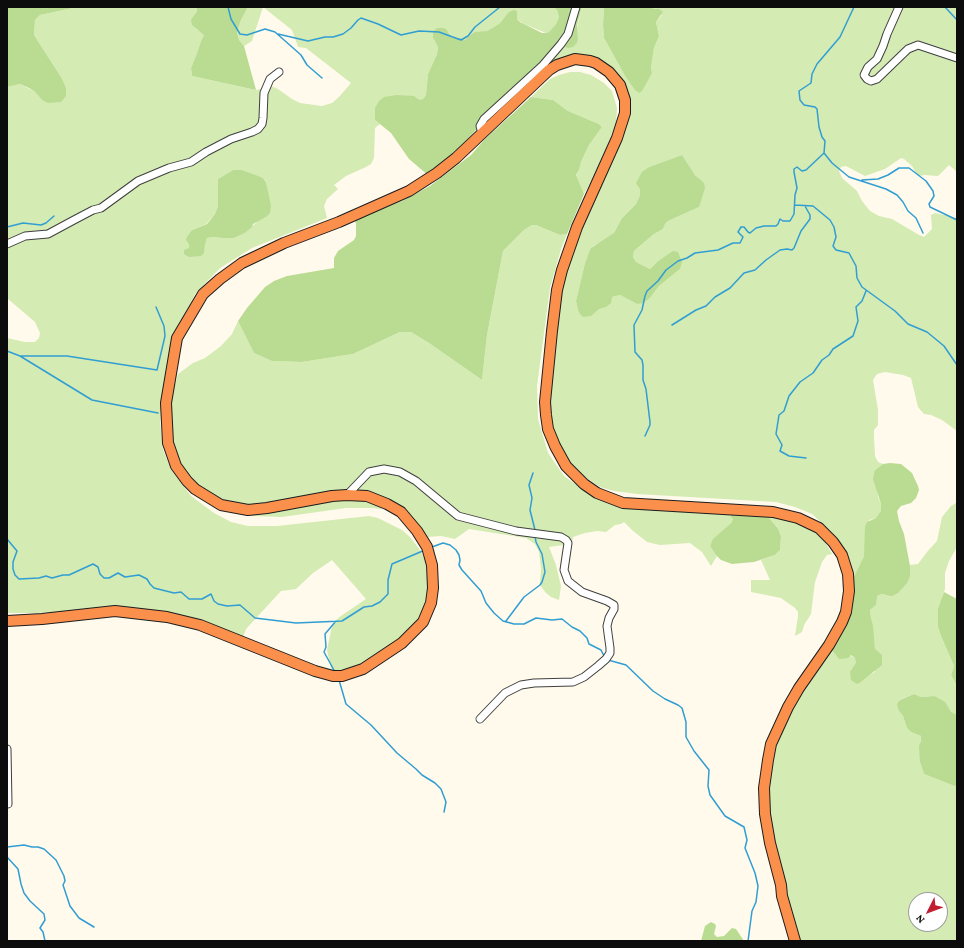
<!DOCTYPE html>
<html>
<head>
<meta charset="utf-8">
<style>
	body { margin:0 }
	#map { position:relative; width:964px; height:948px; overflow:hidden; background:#fffaeb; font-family:"Crimson Pro",serif }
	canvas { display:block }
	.frame { position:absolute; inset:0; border:8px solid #0c0c0c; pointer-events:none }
	.north { position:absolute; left:908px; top:892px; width:40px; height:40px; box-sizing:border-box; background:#fff; border:1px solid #9e9e9e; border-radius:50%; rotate:228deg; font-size:11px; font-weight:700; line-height:16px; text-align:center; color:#0c0c0c }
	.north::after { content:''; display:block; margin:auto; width:14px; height:18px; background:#c21e31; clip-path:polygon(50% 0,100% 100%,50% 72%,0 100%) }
</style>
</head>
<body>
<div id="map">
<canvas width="964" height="948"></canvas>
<div class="frame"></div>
<div class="north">N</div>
</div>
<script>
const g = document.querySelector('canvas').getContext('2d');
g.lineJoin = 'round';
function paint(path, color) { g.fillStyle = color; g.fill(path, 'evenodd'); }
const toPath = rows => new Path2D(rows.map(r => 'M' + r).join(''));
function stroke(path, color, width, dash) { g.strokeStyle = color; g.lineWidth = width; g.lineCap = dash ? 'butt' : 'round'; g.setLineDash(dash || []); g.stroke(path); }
const green = toPath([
	[86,7,197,7,197,11,195,14,196,29,202,32,204,35,201,41,197,53,191,68,192,76,256,90,271,86,278,89,292,99,300,103,322,106,332,103,339,97,351,83,306,48,298,47,292,30,263,7,553,7,557,10,559,17,556,24,549,32,546,33,524,24,517,19,503,19,500,23,494,27,487,31,469,36,465,40,461,38,452,38,449,33,433,31,433,38,438,47,437,54,428,74,426,95,423,99,375,120,380,124,375,128,374,158,371,164,366,167,346,176,334,185,338,189,327,199,324,206,327,218,252,248,220,268,195,294,180,328,161,412,160,422,163,450,172,471,191,496,214,513,231,522,248,526,277,526,369,516,378,518,402,530,410,537,420,550,428,566,431,596,412,632,357,670,332,673,327,650,332,626,338,618,366,599,332,560,313,573,296,589,281,591,246,629,242,640,198,625,104,609,35,613,7,613,7,338,25,342,35,342,39,338,40,333,35,322,8,299,7,295,7,87,20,84,35,92,42,100,61,77,34,35,35,20,40,15,73,8],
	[233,170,242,170,256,175,263,178,266,181,268,194,266,217,259,220,245,233,234,238,222,238,213,237,207,238,205,245,204,252,189,248,192,230,206,224,215,214,218,206,218,179],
	[248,7,263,7,252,41,244,46,239,40,237,32,241,20],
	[582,7,604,7,603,25,604,38,624,74,652,73,651,67,654,48,659,36,656,22,662,15,649,7,957,7,957,172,949,165,938,176,925,175,918,176,912,166,904,159,901,158,885,169,865,176,846,166,841,167,839,171,842,178,857,191,862,201,870,211,879,216,892,219,919,235,924,237,932,229,931,215,935,213,957,218,957,431,942,420,931,415,924,414,918,407,911,378,903,375,885,372,877,374,873,380,878,410,878,425,874,430,874,436,875,456,878,462,883,464,875,470,878,497,881,504,882,511,876,518,869,520,864,556,849,587,832,535,823,524,812,514,795,507,776,502,637,494,614,491,600,487,579,473,558,450,547,415,560,276,625,129,620,81,585,59,538,69,556,50,578,38,577,28],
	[682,155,692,171,699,179,699,207,668,221,665,224,663,229,654,234,634,251,633,257,636,262,650,269,657,262,680,269,659,286,650,298,637,304,620,295,612,297,606,307,578,310,576,301,585,263,593,246,609,238,614,233,622,218,636,204,640,195,640,189,649,167],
	[570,72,580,72,591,75,604,83,612,91,617,108,616,125,593,178,584,194,576,176,579,170,581,162,589,145,602,127,599,124,568,111,553,100,531,97,550,79,559,75],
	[532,225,536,225,560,235,567,234,561,249,550,288,537,386,538,419,548,453,564,476,585,491,609,499,738,507,731,523,713,540,710,546,717,556,711,566,702,552,690,543,660,545,647,542,632,530,624,522,621,524,615,525,606,532,597,531,585,533,573,537,572,543,564,545,549,547,556,565,561,586,559,600,551,597,546,593,540,585,541,568,539,552,535,544,526,538,469,529,455,539,441,536,427,537,424,538,397,515,389,510,373,508,346,508,282,517,251,516,237,514,214,503,197,489,180,463,174,448,169,429,170,411,173,392,178,374,193,363,205,358,221,346,232,334,238,321,254,353,272,361,302,362,353,354,400,332,411,332,429,343,482,380,487,335,503,251,524,230],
	[956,503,957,504,957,547,949,561,945,573,945,589,938,608,938,627,941,636,954,666,951,675,957,686,957,715,950,712,934,696,921,697,914,694,901,699,899,711,903,716,907,728,911,732,921,736,920,762,924,774,957,787,957,941,797,941,773,848,767,792,772,754,792,703,829,646,855,658,861,682,868,676,875,672,875,649,870,610,876,605,876,596,881,594,886,595,910,576,909,565,918,564,927,552,937,541,942,517,951,506],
	[916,900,940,900,940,924,916,924],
	[761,509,810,525,824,540,832,554,827,555,822,562,815,582,811,614,804,625,802,632,795,636,798,616,798,612,795,608,781,598,751,592,751,580,770,580,761,560,775,555,780,550,781,537]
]);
const forest = toPath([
	[7,7,86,7,73,8,40,15,35,20,34,35,61,77,66,88,66,96,61,102,48,103,42,100,35,92,29,88,20,84,7,87],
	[197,7,248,7,241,20,237,32,239,40,244,46,256,90,192,76,191,68,197,53,201,41,204,35,192,25,191,20,197,11],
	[553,7,582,7,577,25,578,38,577,43,573,47,568,48,562,46,475,131,457,151,429,176,409,159,391,133,375,120,375,108,379,101,384,97,397,95,414,96,419,100,423,99,426,95,428,74,437,54,438,47,433,38,433,31,437,28,443,28,446,29,452,38,461,38,465,40,469,36,475,32,487,31,494,27,500,23,509,12,514,10,517,11,517,19,520,22,542,33,546,33,549,32,556,24,559,17,557,10],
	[604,7,649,7,654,9,659,9,663,12,656,22,659,36,654,48,651,67,652,73,642,91,639,93,635,90,624,74,604,38,603,25],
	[531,97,553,100,568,111,599,124,602,127,589,145,581,162,579,170,576,175,584,194,567,234,560,235,536,225,532,225,524,230,503,251,487,335,482,380,429,343,411,332,400,332,353,354,302,362,272,361,254,353,238,321,247,308,265,287,274,281,287,276,334,268,334,258,338,251,354,240,356,236,356,223,354,219,402,201,430,186,471,155,485,139],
	[682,155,695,175,704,183,705,188,699,207,668,221,665,224,663,229,654,234,634,251,633,257,636,262,650,269,657,262,673,251,678,252,682,262,680,269,659,286,650,298,643,303,637,304,620,295,612,297,611,303,606,307,599,309,591,316,583,317,580,314,578,310,576,301,585,263,591,248,614,233,622,218,636,204,640,195,640,189,636,183,642,172,649,167],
	[233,170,242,170,256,175,263,178,266,182,271,206,270,213,266,217,253,224,252,227,245,233,234,238,222,238,213,237,207,238,205,245,204,253,201,256,189,257,184,254,184,250,189,248,189,244,186,240,187,237,192,230,207,224,215,214,218,206,218,179],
	[890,463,901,464,912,473,918,486,919,490,916,498,911,503,901,506,897,511,899,521,904,534,910,566,910,576,907,583,898,593,892,596,881,594,877,596,876,605,870,610,871,618,873,626,875,649,882,655,882,665,861,682,857,684,851,680,850,672,856,663,855,658,851,655,848,658,839,659,829,646,837,633,849,587,864,556,865,527,867,522,876,518,881,511,881,504,873,479,875,470,883,464],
	[761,509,778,529,781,537,780,550,775,555,754,562,732,564,721,560,716,555,710,546,713,539,731,523,733,519,731,516,732,512],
	[944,592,957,599,957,686,951,675,954,666,941,636,938,627,938,608],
	[914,694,921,697,934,696,938,698,945,702,951,712,957,715,957,787,924,774,920,762,919,746,921,741,921,736,911,732,907,728,903,716,899,711,897,705,898,702,902,699],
	[711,922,715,924,716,926,714,934,717,937,724,936,732,928,736,929,744,941,701,941,705,926]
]);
const stream = toPath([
	[228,7,231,19,240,34,247,35,265,29,275,32,301,55,307,65,322,78],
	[854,7,840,37,817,64,812,74,811,83,799,91,800,100,804,105,815,107,817,109,819,127,822,137,825,141,824,153,832,163,849,177,886,189,897,195,903,202,908,211,916,218,923,233],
	[945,7,957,20],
	[278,34,308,41,325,37,333,37,343,34,351,28,358,20,361,18,378,24,401,35,419,31,439,32,461,40,468,36,475,27,500,7],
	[862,180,878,179,888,175,899,168,909,168,926,181,933,191,934,196,929,204,930,207,957,220],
	[795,205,813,206,830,220,834,227,836,237,833,246,836,250,849,253,856,266,857,278,862,287,895,311,908,324,927,332,944,346,957,365],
	[7,227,23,223,41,225,46,223,54,216],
	[672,325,696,310,706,306,715,297,730,288,744,273,755,270,766,260,780,250,787,249,792,250,794,248,801,231,810,219,810,215,805,206],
	[7,351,20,356,92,400,158,413],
	[20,356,67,356,157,370,165,336,164,326,156,307],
	[645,436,650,425,650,422,646,389,643,380,643,365,642,360,635,352,634,325,642,310,645,296,647,291,658,281,666,270,678,261,687,258,695,253,718,250,733,243,740,243,743,237,738,232,741,227,744,227,748,232,750,233,756,228,764,226,776,226,778,224,780,219,783,221,790,221,794,214,795,195,797,188,794,172,794,169,797,167,802,171,806,170,824,153],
	[806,458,789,456,780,451,782,445,776,434,779,415,784,411,789,396,800,382,813,373,822,360,829,355,833,349,853,336,858,321,856,307,862,301,866,291],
	[533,473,529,485,532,498,530,510,535,530],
	[7,539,17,551,13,562,13,569,15,575,19,579,39,578,46,576,52,578,63,575,69,575,93,564,98,567,100,574,104,578,109,578,118,573,125,577,139,575,147,579,150,584,154,588,174,593,181,592,189,599,202,599,211,594,214,601,218,604,227,606,240,605,255,618,296,623,342,621,364,607,372,606,380,602,388,594,388,580,392,564,425,550],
	[432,547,443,543,450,545,456,550,459,555,460,560,459,565,462,570,481,591,486,603,494,613,503,621,514,624,524,624,536,618,552,620,562,619,572,627,580,631,587,638,589,644,601,650,604,656],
	[506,621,524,597,540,585,542,582,545,572,542,554,536,542,535,536],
	[608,660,626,665,653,691,665,699,678,705,682,708,686,722,686,737,694,751,709,770,708,786,710,795,725,816,744,827,747,840,745,848,755,873,758,886,756,902,752,911,748,941],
	[335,672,324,652,326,647,325,634,336,621],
	[339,680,346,704,371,725,397,753,416,769,422,775,435,783,441,789,446,802,444,812],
	[7,847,24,845,32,847,38,847,44,849,56,860,64,876,65,881,63,885,70,906,79,918,94,927],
	[7,857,18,869,21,884,24,893,30,901,44,914,45,920,40,928,43,932,45,941]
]);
const minor = toPath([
	[899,7,887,34,883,46,877,59,868,67,864,75,867,79,871,81,877,79,908,49,918,45,957,58],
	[482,133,480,126,484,119,543,65,561,44,568,34,576,7],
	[7,244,25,236,48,234,74,220,93,210,101,208,138,181,169,168,191,162,206,152,231,139,252,132,258,129,262,124,263,118,264,93,270,79,279,72],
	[347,495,369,472,384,469,400,472,416,481,458,516,516,531,561,537,566,540,568,543,564,570,568,581,582,592,607,601,614,605,614,609,609,618,607,626,610,648,610,653,606,659,598,666,584,677,573,682,534,683,521,685,505,693,480,719],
	[7,749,8,804]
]);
const highway = toPath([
	[7,621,42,619,115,611,167,617,200,625,315,671,333,676,342,676,363,669,402,643,423,622,431,603,433,588,432,565,427,547,417,531,401,512,387,504,367,496,347,495,332,496,267,508,248,510,221,505,195,489,187,481,176,466,168,443,166,403,177,338,203,294,220,279,242,263,284,243,339,222,409,191,437,173,456,158,549,70,557,65,575,59,590,61,596,63,609,72,620,85,625,100,625,113,617,138,577,227,562,270,557,290,552,331,545,402,546,415,548,429,555,446,566,466,584,484,597,493,623,503,773,512,798,518,819,528,833,542,842,555,848,574,849,591,846,612,842,622,829,645,799,688,788,707,771,744,768,760,764,788,765,814,770,843,781,885,782,896,795,941]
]);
paint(green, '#d4ebb3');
paint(forest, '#b9dc92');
stroke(stream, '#319ed3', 1.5);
stroke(minor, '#3f3f3f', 9);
stroke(highway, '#1d1d1d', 12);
stroke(minor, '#fff', 7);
stroke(highway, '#fb904d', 10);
</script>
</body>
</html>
